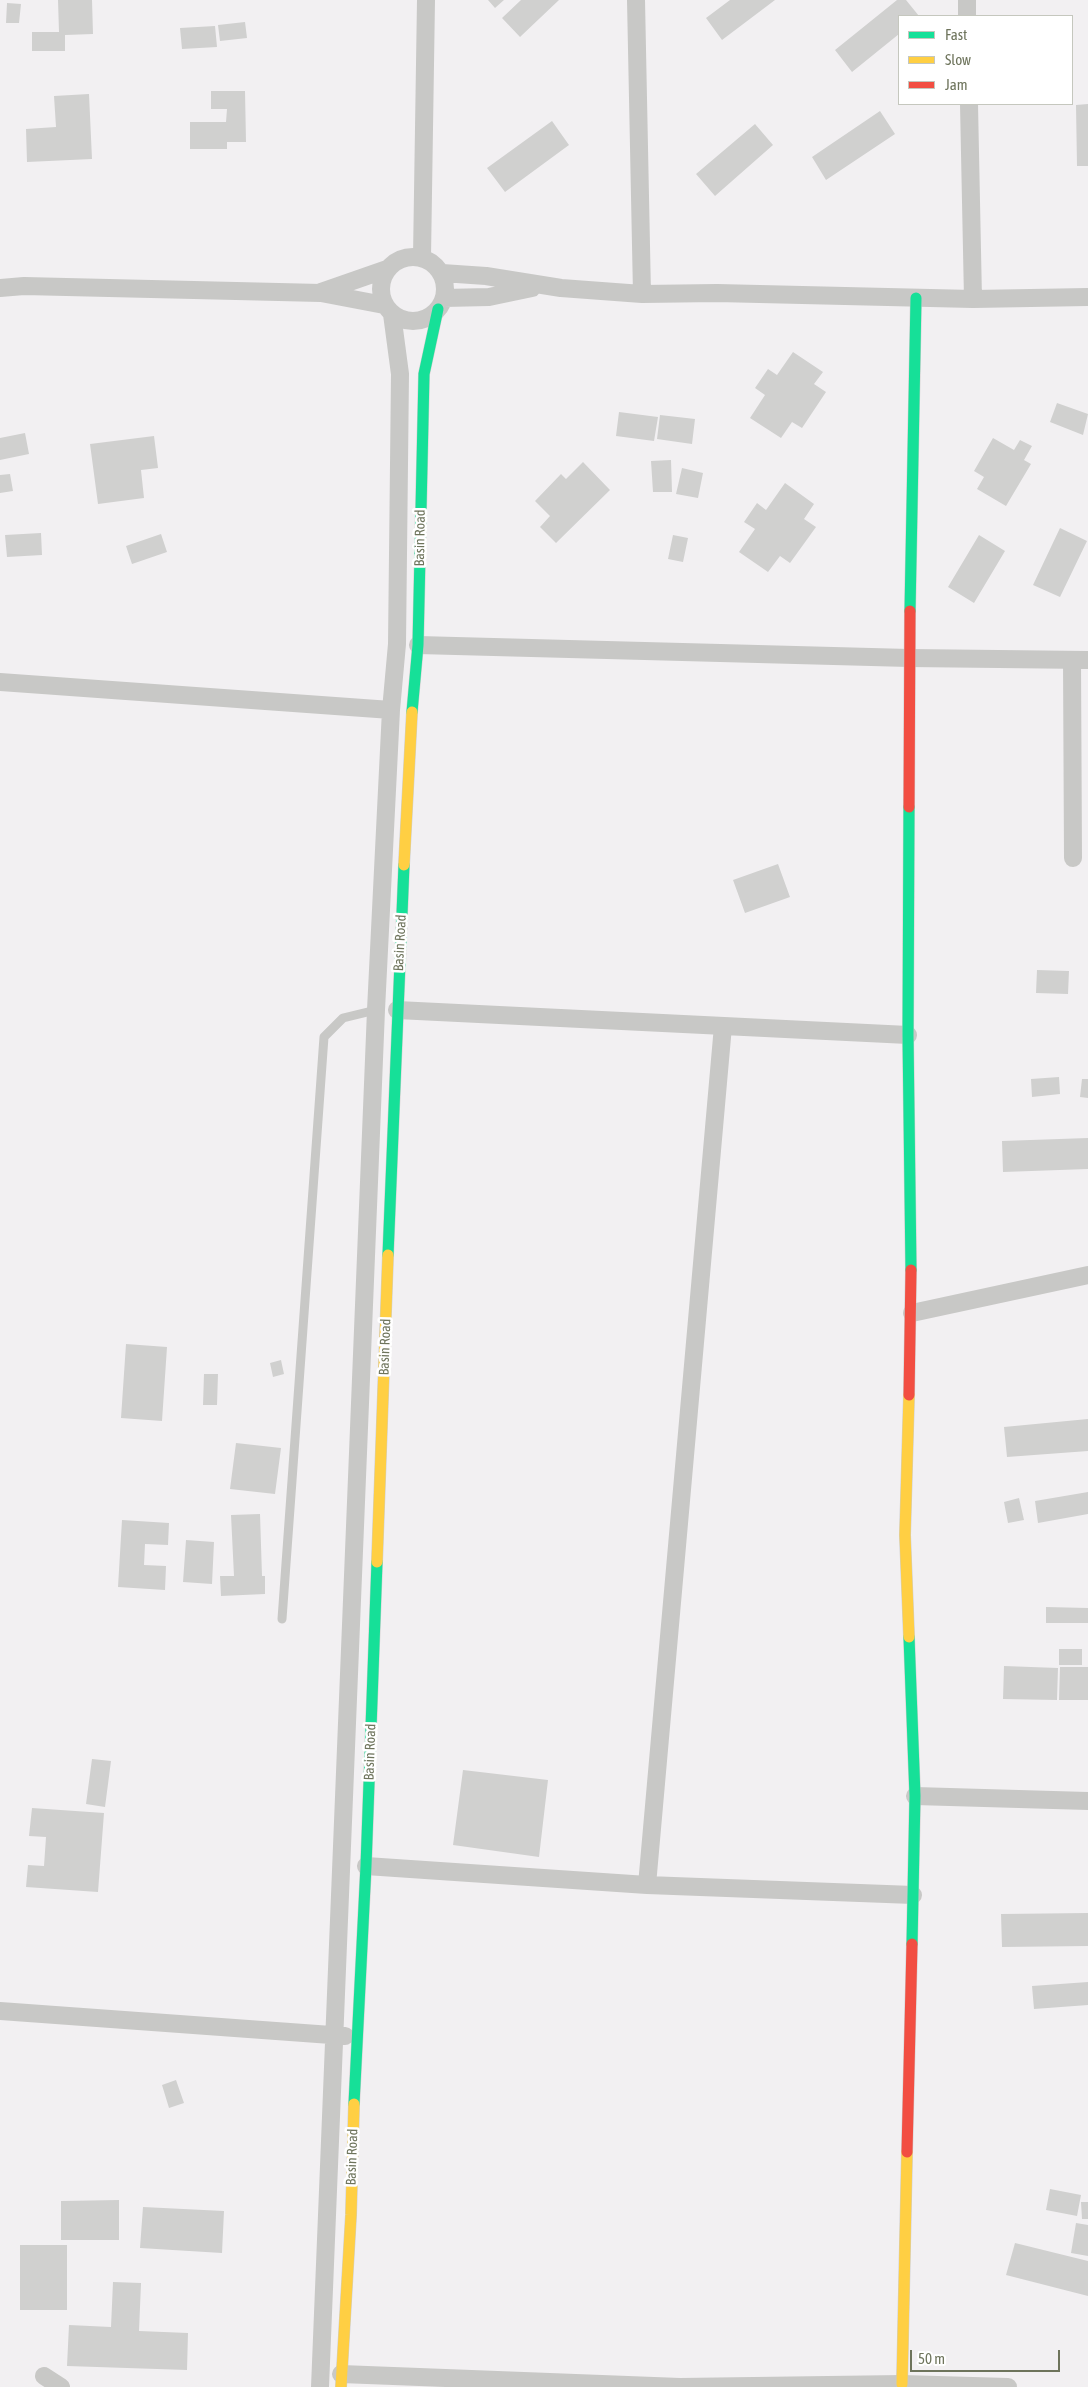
<!DOCTYPE html>
<html>
<head>
<meta charset="utf-8">
<style>
	body { margin:0 }
	#map { position:relative; width:1088px; height:2387px; overflow:hidden; background:#f2f0f2; font-family:"Asap Condensed",sans-serif }
	canvas { display:block }
	.legend { position:absolute; left:898px; top:15px; width:175px; height:90px; box-sizing:border-box; background:#fff; border:1px solid #c5c7be; margin:0; padding:6px 9px; list-style:none; font-size:15px; color:#6e745c }
	.legend li { display:flex; align-items:center; gap:10px; height:25px }
	.legend b { width:25px; border:1px solid #c5c7be }
	.scale { position:absolute; left:910px; top:2350px; width:150px; height:22px; box-sizing:border-box; border:2px solid #6e745c; border-top:0; padding-left:6px; font-size:15px; line-height:18px; white-space:nowrap; color:#6e745c; -webkit-text-stroke:4px #fff; paint-order:stroke }
</style>
</head>
<body>
<div id="map">
<canvas width="1088" height="2387"></canvas>
<ul class="legend">
<li><b style="height:6px;background:#16e098"></b>Fast</li>
<li><b style="height:6px;background:#ffcf43"></b>Slow</li>
<li><b style="height:6px;background:#f24e42"></b>Jam</li>
</ul>
<div class="scale">50 m</div>
</div>
<script>
const g = document.querySelector('canvas').getContext('2d');
g.lineJoin = 'round';
function paint(path, color) { g.fillStyle = color; g.fill(path, 'evenodd'); }
const toPath = rows => new Path2D(rows.map(r => 'M' + r).join(''));
function stroke(path, color, width, dash) { g.strokeStyle = color; g.lineWidth = width; g.lineCap = dash ? 'butt' : 'round'; g.setLineDash(dash || []); g.stroke(path); }
function drawText(font, color, halo, rows, align = 'center') {
  g.font = font + ' "Asap Condensed",sans-serif'; g.lineWidth = 5; g.setLineDash([]); g.textBaseline = 'middle'; g.strokeStyle = halo; g.fillStyle = color; for (const [text, x, y, turn = 0] of rows) {
    g.save(); g.translate(x, y); g.rotate((+turn || 0) * Math.PI / 180); g.textAlign = isNaN(turn) ? turn : align; if (halo) g.strokeText(text, 0, 0); g.fillText(text, 0, 0); g.restore();
  }
}
const building = toPath([
	[58,0,92,0,93,34,65,35,65,51,32,51,32,32,59,32],
	[488,0,504,0,495,8],
	[521,0,559,0,520,37,502,18],
	[730,0,775,0,722,40,706,18],
	[897,0,906,0,919,16,899,16,899,34,852,72,835,50],
	[7,3,21,4,19,23,6,23],
	[245,22,247,38,220,41,218,25],
	[215,26,217,47,182,49,180,28],
	[211,91,245,91,246,142,227,142,227,149,190,149,190,122,226,122,227,109,211,109],
	[89,94,92,159,27,162,26,129,56,127,54,96],
	[1088,104,1088,166,1077,166,1076,105],
	[880,111,895,134,826,180,812,157],
	[552,121,569,145,505,192,487,168],
	[755,124,773,145,715,196,696,174],
	[793,352,823,372,814,384,826,392,802,428,792,422,781,438,750,418,765,395,755,388,768,369,777,375],
	[1057,403,1088,414,1083,435,1050,422],
	[619,412,658,417,654,441,616,436],
	[660,415,695,419,692,444,657,439],
	[25,433,29,454,0,460,0,438],
	[154,436,158,468,141,470,144,498,98,504,90,444],
	[993,438,1014,450,1020,440,1032,446,1024,460,1031,464,1006,506,977,489,984,477,974,471],
	[671,460,672,492,653,492,651,461],
	[583,462,610,490,556,543,540,527,550,516,535,501,561,474,566,479],
	[682,468,703,473,698,498,676,494],
	[10,474,13,491,0,493,0,475],
	[785,483,814,504,804,519,816,527,790,563,780,556,768,572,739,552,755,529,744,522,757,503,766,510],
	[1060,528,1087,541,1060,597,1033,585],
	[41,533,42,555,7,557,5,535],
	[161,534,167,552,132,564,126,546],
	[673,535,688,538,683,562,668,559],
	[979,535,1005,551,974,603,948,587],
	[778,864,790,897,745,913,733,880],
	[1037,970,1069,971,1068,994,1036,993],
	[1059,1077,1060,1094,1032,1097,1031,1079],
	[1082,1079,1088,1079,1088,1098,1080,1097],
	[1088,1138,1088,1169,1003,1172,1002,1141],
	[126,1344,167,1347,162,1421,121,1418],
	[281,1360,284,1374,273,1377,270,1363],
	[204,1374,218,1374,217,1405,203,1405],
	[1088,1419,1088,1451,1007,1457,1004,1427],
	[236,1443,281,1448,275,1494,230,1489],
	[1088,1492,1088,1514,1038,1523,1035,1501],
	[1019,1498,1024,1520,1008,1523,1004,1502],
	[260,1514,262,1576,265,1576,265,1594,221,1596,220,1576,234,1576,231,1515],
	[122,1520,169,1523,168,1545,145,1544,144,1565,166,1566,165,1590,118,1587],
	[186,1540,214,1542,212,1584,183,1582],
	[1046,1607,1088,1608,1088,1623,1046,1623],
	[1059,1649,1082,1649,1082,1665,1059,1665],
	[1004,1666,1058,1668,1057,1700,1003,1699],
	[1060,1667,1088,1667,1088,1700,1059,1700],
	[92,1759,111,1761,105,1807,86,1804],
	[463,1770,548,1780,539,1857,453,1845],
	[32,1808,104,1813,98,1892,26,1887,28,1865,44,1866,46,1837,29,1836],
	[1088,1913,1088,1946,1002,1947,1001,1914],
	[1088,1982,1088,2005,1034,2009,1032,1986],
	[176,2080,184,2103,169,2108,162,2085],
	[1050,2189,1081,2195,1077,2216,1046,2210],
	[119,2200,119,2240,61,2240,61,2201],
	[1081,2202,1088,2202,1088,2219,1082,2219],
	[143,2207,224,2211,222,2253,140,2248],
	[1076,2223,1088,2225,1088,2256,1071,2253],
	[1015,2243,1088,2261,1088,2296,1006,2275],
	[20,2245,67,2245,67,2310,20,2310],
	[113,2282,141,2283,139,2331,188,2333,187,2370,67,2366,69,2325,111,2327]
]);
const lane = toPath([
	[282,1619,324,1037,343,1018,376,1010]
]);
const street = toPath([
	[636,0,642,294],
	[967,0,967,16],
	[969,104,973,299],
	'381 289a32 32 0 1 1 64 0a32 32 0 1 1-64 0Z',
	[422,257,426,0],
	[442,273,486,276,561,288,642,294,717,293,973,299,1088,297],
	[0,288,24,286,321,293,384,305],
	[321,292,387,269],
	[444,298,489,297,532,288],
	[418,645,909,658,1088,660],
	[1072,660,1073,858],
	[0,682,391,710],
	[397,1010,908,1035],
	[912,1313,1088,1275],
	[915,1796,1088,1801],
	[366,1866,647,1885,913,1895],
	[647,1885,723,1026],
	[0,2011,345,2036],
	[341,2374,680,2387,902,2384,1008,2387],
	[44,2376,61,2387],
	[320,2387,376,1010,391,710,397,644,400,374,392,314]
]);
const fast = toPath([
	[910,611,916,298],
	[412,712,418,645,424,374,438,309],
	[909,807,908,1035,911,1270],
	[388,1255,404,865],
	[909,1637,915,1796,912,1944],
	[354,2104,366,1866,377,1562]
]);
const slow = toPath([
	[404,865,412,712],
	[377,1562,388,1255],
	[909,1637,905,1535,909,1395],
	[902,2384,907,2152],
	[341,2387,351,2215,354,2104]
]);
const jam = toPath([
	[909,807,910,611],
	[909,1395,911,1270],
	[907,2152,912,1944]
]);
const streetNames = [
	["Basin Road",420,538,-89],
	["Basin Road",400,943,-87],
	["Basin Road",385,1347,-88],
	["Basin Road",370,1752,-88],
	["Basin Road",352,2157,-88]
];
paint(building, '#d0d0cf');
stroke(fast, '#cfcecd', 12);
stroke(slow, '#cfcecd', 12);
stroke(jam, '#cfcecd', 12);
stroke(lane, '#c8c8c6', 9);
stroke(street, '#c8c8c6', 18);
stroke(fast, '#16e098', 11);
stroke(slow, '#ffcf43', 11);
stroke(jam, '#f24e42', 11);
drawText('14px', '#6e745c', '#fff', streetNames);
</script>
</body>
</html>
